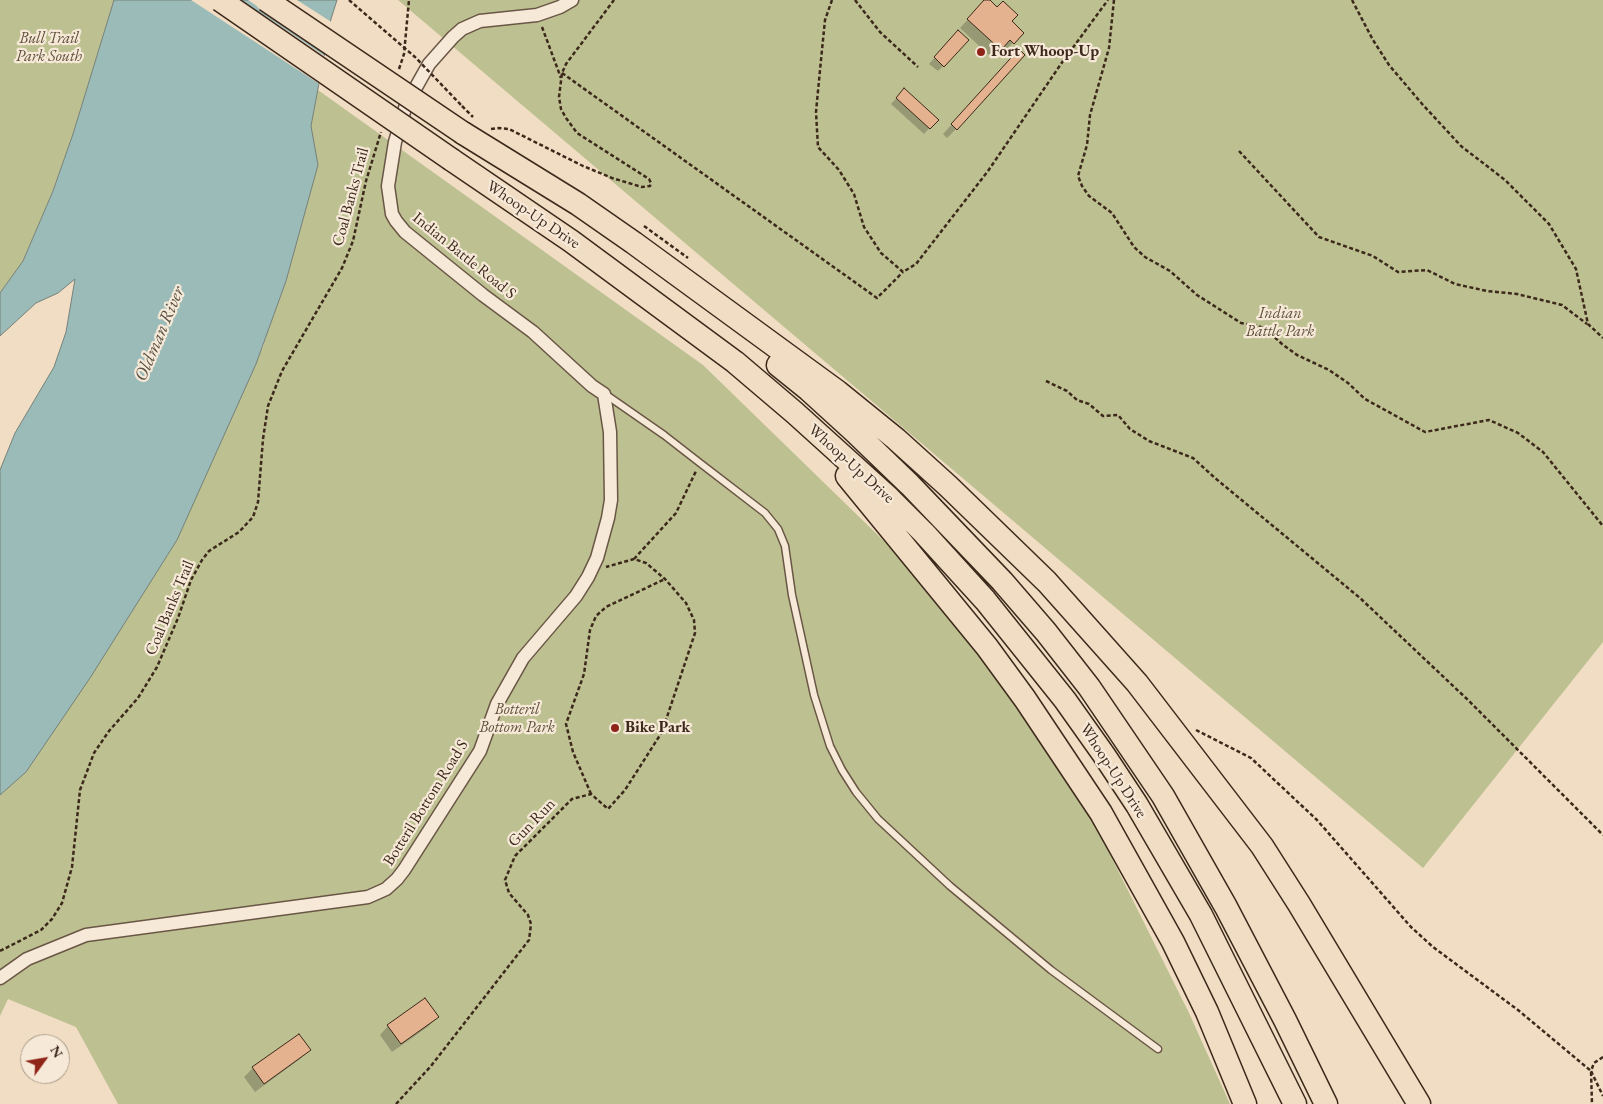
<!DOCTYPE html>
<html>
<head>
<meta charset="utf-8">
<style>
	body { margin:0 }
	#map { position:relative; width:1603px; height:1104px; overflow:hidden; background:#f1ddc3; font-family:"EB Garamond",serif }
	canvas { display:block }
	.north { position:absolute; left:20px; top:1034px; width:50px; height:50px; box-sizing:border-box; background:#f6e9d8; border:1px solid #ac9c8c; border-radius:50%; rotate:58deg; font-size:14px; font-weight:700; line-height:20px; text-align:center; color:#3d291b }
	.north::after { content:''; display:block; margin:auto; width:18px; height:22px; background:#8f2418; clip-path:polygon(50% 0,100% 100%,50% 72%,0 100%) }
</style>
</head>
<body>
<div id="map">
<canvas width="1603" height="1104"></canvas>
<div class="north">N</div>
</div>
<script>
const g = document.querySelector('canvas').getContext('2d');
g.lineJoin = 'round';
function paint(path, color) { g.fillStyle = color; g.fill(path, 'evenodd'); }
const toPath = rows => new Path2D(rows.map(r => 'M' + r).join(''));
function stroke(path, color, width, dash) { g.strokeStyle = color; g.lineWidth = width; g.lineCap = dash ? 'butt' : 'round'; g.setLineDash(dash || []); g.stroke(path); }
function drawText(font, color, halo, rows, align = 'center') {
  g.font = font + ' "EB Garamond",serif'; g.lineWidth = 4.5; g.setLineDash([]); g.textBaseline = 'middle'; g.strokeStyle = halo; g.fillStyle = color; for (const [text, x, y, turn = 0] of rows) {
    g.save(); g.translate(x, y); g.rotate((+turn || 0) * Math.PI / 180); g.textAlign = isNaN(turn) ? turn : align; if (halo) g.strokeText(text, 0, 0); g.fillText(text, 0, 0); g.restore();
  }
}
const green = toPath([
	[0,0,114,0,73,134,53,191,23,261,0,293],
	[398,0,1603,0,1603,642,1423,868],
	[318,90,703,365,887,544,1052,738,1189,1013,1230,1104,118,1104,76,1027,8,999,0,1016,0,793,263,347]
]);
const water = toPath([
	[114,0,337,0,331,19,311,126,318,165,286,281,256,364,177,540,90,678,26,772,0,795,0,470,15,433,54,367,66,332,75,279,58,293,36,303,0,336,0,293,23,261,53,191,73,134,114,0]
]);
const pier = toPath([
	[191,0,240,0,276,23,326,57,321,85],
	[248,0,297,0,333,23,327,53]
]);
const shadow = toPath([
	[986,0,988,0,1022,33,1004,52,1000,48,991,57,960,28],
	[953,37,943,66,938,71,929,64],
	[1011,59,956,129,947,138,943,134],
	[904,90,937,120,924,134,891,104],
	[437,1017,429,1026,392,1052,380,1035,388,1026],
	[309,1050,300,1059,255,1092,244,1077,253,1068]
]);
const building = toPath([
	[984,0,990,0,997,7,1003,1,1018,15,1012,21,1024,33,1014,44,1010,40,1001,50,967,19,984,0],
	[958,30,969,40,944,67,934,57,958,30],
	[1019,49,1025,55,957,130,951,124,1019,49],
	[904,88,939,120,930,129,896,98,904,88],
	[425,998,439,1017,401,1044,387,1025,425,998],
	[299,1034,311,1050,264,1084,252,1067,299,1034]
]);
const path = toPath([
	[832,0,825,20,820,70,816,112,818,147,839,170,854,194,864,227,881,253,903,272,916,264,988,171,1063,61,1108,0],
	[855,0,880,32,918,67],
	[1114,0,1109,48,1090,115,1087,145,1078,176,1082,186,1089,196,1112,213,1134,247,1145,257,1170,271,1197,295,1241,323,1259,326,1269,332,1282,344,1297,355,1329,370,1348,383,1365,399,1425,432,1489,420,1518,433,1543,452,1603,526],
	[1352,0,1373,40,1389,65,1423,105,1461,146,1505,180,1549,224,1576,269,1588,324,1603,338],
	[542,27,561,78],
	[399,69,404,54,409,0],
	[562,73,877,298,903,272],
	[462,106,473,117],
	[491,129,499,128,509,129,583,166,612,178,642,187,650,186,651,183,649,179,577,133,566,118,561,109,559,97,562,73,566,64,614,0],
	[1239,151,1319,237,1373,256,1398,272,1427,270,1455,284,1487,291,1517,294,1562,305,1587,324],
	[644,226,688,258],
	[1046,381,1067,391,1077,400,1089,404,1103,416,1118,415,1130,429,1149,441,1193,458,1215,478,1360,598,1468,700,1603,835],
	[634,559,676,513,696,471],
	[1196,730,1251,758,1317,820,1411,927,1433,947,1518,1010,1591,1071,1592,1104],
	[591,794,573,752,566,724,584,674,590,630,596,616,606,607,665,579],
	[0,951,41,930,52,919,62,903,72,867,80,790,94,753,109,731,138,698,157,667,178,618,191,580,202,560,209,551,239,532,253,517,258,502,263,439,268,406,282,371,342,268,353,241,366,181,381,132],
	[1603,1057,1594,1063,1591,1071,1603,1096],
	[396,1104,431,1066,529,940,531,924,528,915,509,893,505,880,515,856,572,799,591,794,608,809,625,790,662,732,695,633,694,620,686,603,665,579,646,563,634,559,606,567]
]);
const lane = toPath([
	[605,394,664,435,700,463,765,513,778,529,785,546,792,595,814,695,830,746,842,770,856,792,878,819,950,886,1051,970,1158,1049]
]);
const street = toPath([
	[0,978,27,959,86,935,368,897,386,889,397,879,404,870,480,751,497,704,523,658,576,596,588,577,597,558,608,518,611,500,610,432,604,394,592,386,533,332,483,295,405,232,396,221,392,214,388,186,395,142,406,105,429,64,453,37,462,29,480,21,537,15,560,7,572,0]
]);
const highway = toPath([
	[463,133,578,204,634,243,838,392,896,439,948,486,1047,582,1137,683,1262,846,1299,904,1419,1104],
	[452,160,571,241,735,362,795,413,889,498,924,533,985,600,1065,700,1104,755,1137,805,1201,915,1295,1104],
	[778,365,809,390,854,431,910,485,1002,581,1046,632,1089,687,1163,796,1226,907,1285,1020,1326,1104],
	[847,476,987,647,1025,699,1101,813,1173,942,1207,1012,1245,1104]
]);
const pathBridge = toPath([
	[349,0,415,57,462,106]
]);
const highwayBridge = toPath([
	[220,0,452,160],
	[266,0,463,133]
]);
const markers = [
	[981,52,5,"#8f2418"],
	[615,728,5,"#8f2418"]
];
const parkNames = [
	["Bull Trail",49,39],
	["Park South",49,57],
	["Indian",1280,314],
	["Battle Park",1280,332],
	["Botteril",517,710],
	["Bottom Park",517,728]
];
const poiNames = [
	["Fort Whoop-Up",991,52],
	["Bike Park",625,728]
];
const streetNames = [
	["Coal Banks Trail",351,197,-75],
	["Whoop-Up Drive",533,215,34],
	["Indian Battle Road S",464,256,39],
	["Whoop-Up Drive",851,464,42],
	["Coal Banks Trail",170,608,-67],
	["Whoop-Up Drive",1113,771,57],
	["Botteril Bottom Road S",426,803,-58],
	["Gun Run",532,823,-46]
];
const waterNames = [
	["Oldman River",160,334,-67]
];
paint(green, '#bdc091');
paint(water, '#9bbbb8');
stroke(water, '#758179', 1);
paint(pier, '#f1ddc3');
paint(shadow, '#0003');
paint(building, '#e4b28e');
stroke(building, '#3d291b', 1);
stroke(lane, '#6a5645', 9);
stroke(street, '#6a5645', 15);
stroke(highway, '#3d291b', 25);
stroke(path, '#3d291b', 2.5, [4, 2.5]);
stroke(lane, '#f6e9d8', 6);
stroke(street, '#f6e9d8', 12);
stroke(highway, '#f1ddc3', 22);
stroke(highwayBridge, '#3d291b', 25, []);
stroke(pathBridge, '#3d291b', 2.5, [4, 2.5]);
stroke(highwayBridge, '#f1ddc3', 22);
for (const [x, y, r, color] of markers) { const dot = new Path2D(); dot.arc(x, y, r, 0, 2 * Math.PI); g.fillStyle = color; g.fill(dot); stroke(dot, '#f6e9d8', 2); }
drawText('italic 16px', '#5d4f38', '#f6e9d8', parkNames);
drawText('bold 16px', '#3d291b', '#f6e9d8', poiNames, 'left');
drawText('16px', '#3d291b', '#f6e9d8', streetNames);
drawText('italic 18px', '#544e42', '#f6e9d8', waterNames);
</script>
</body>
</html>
